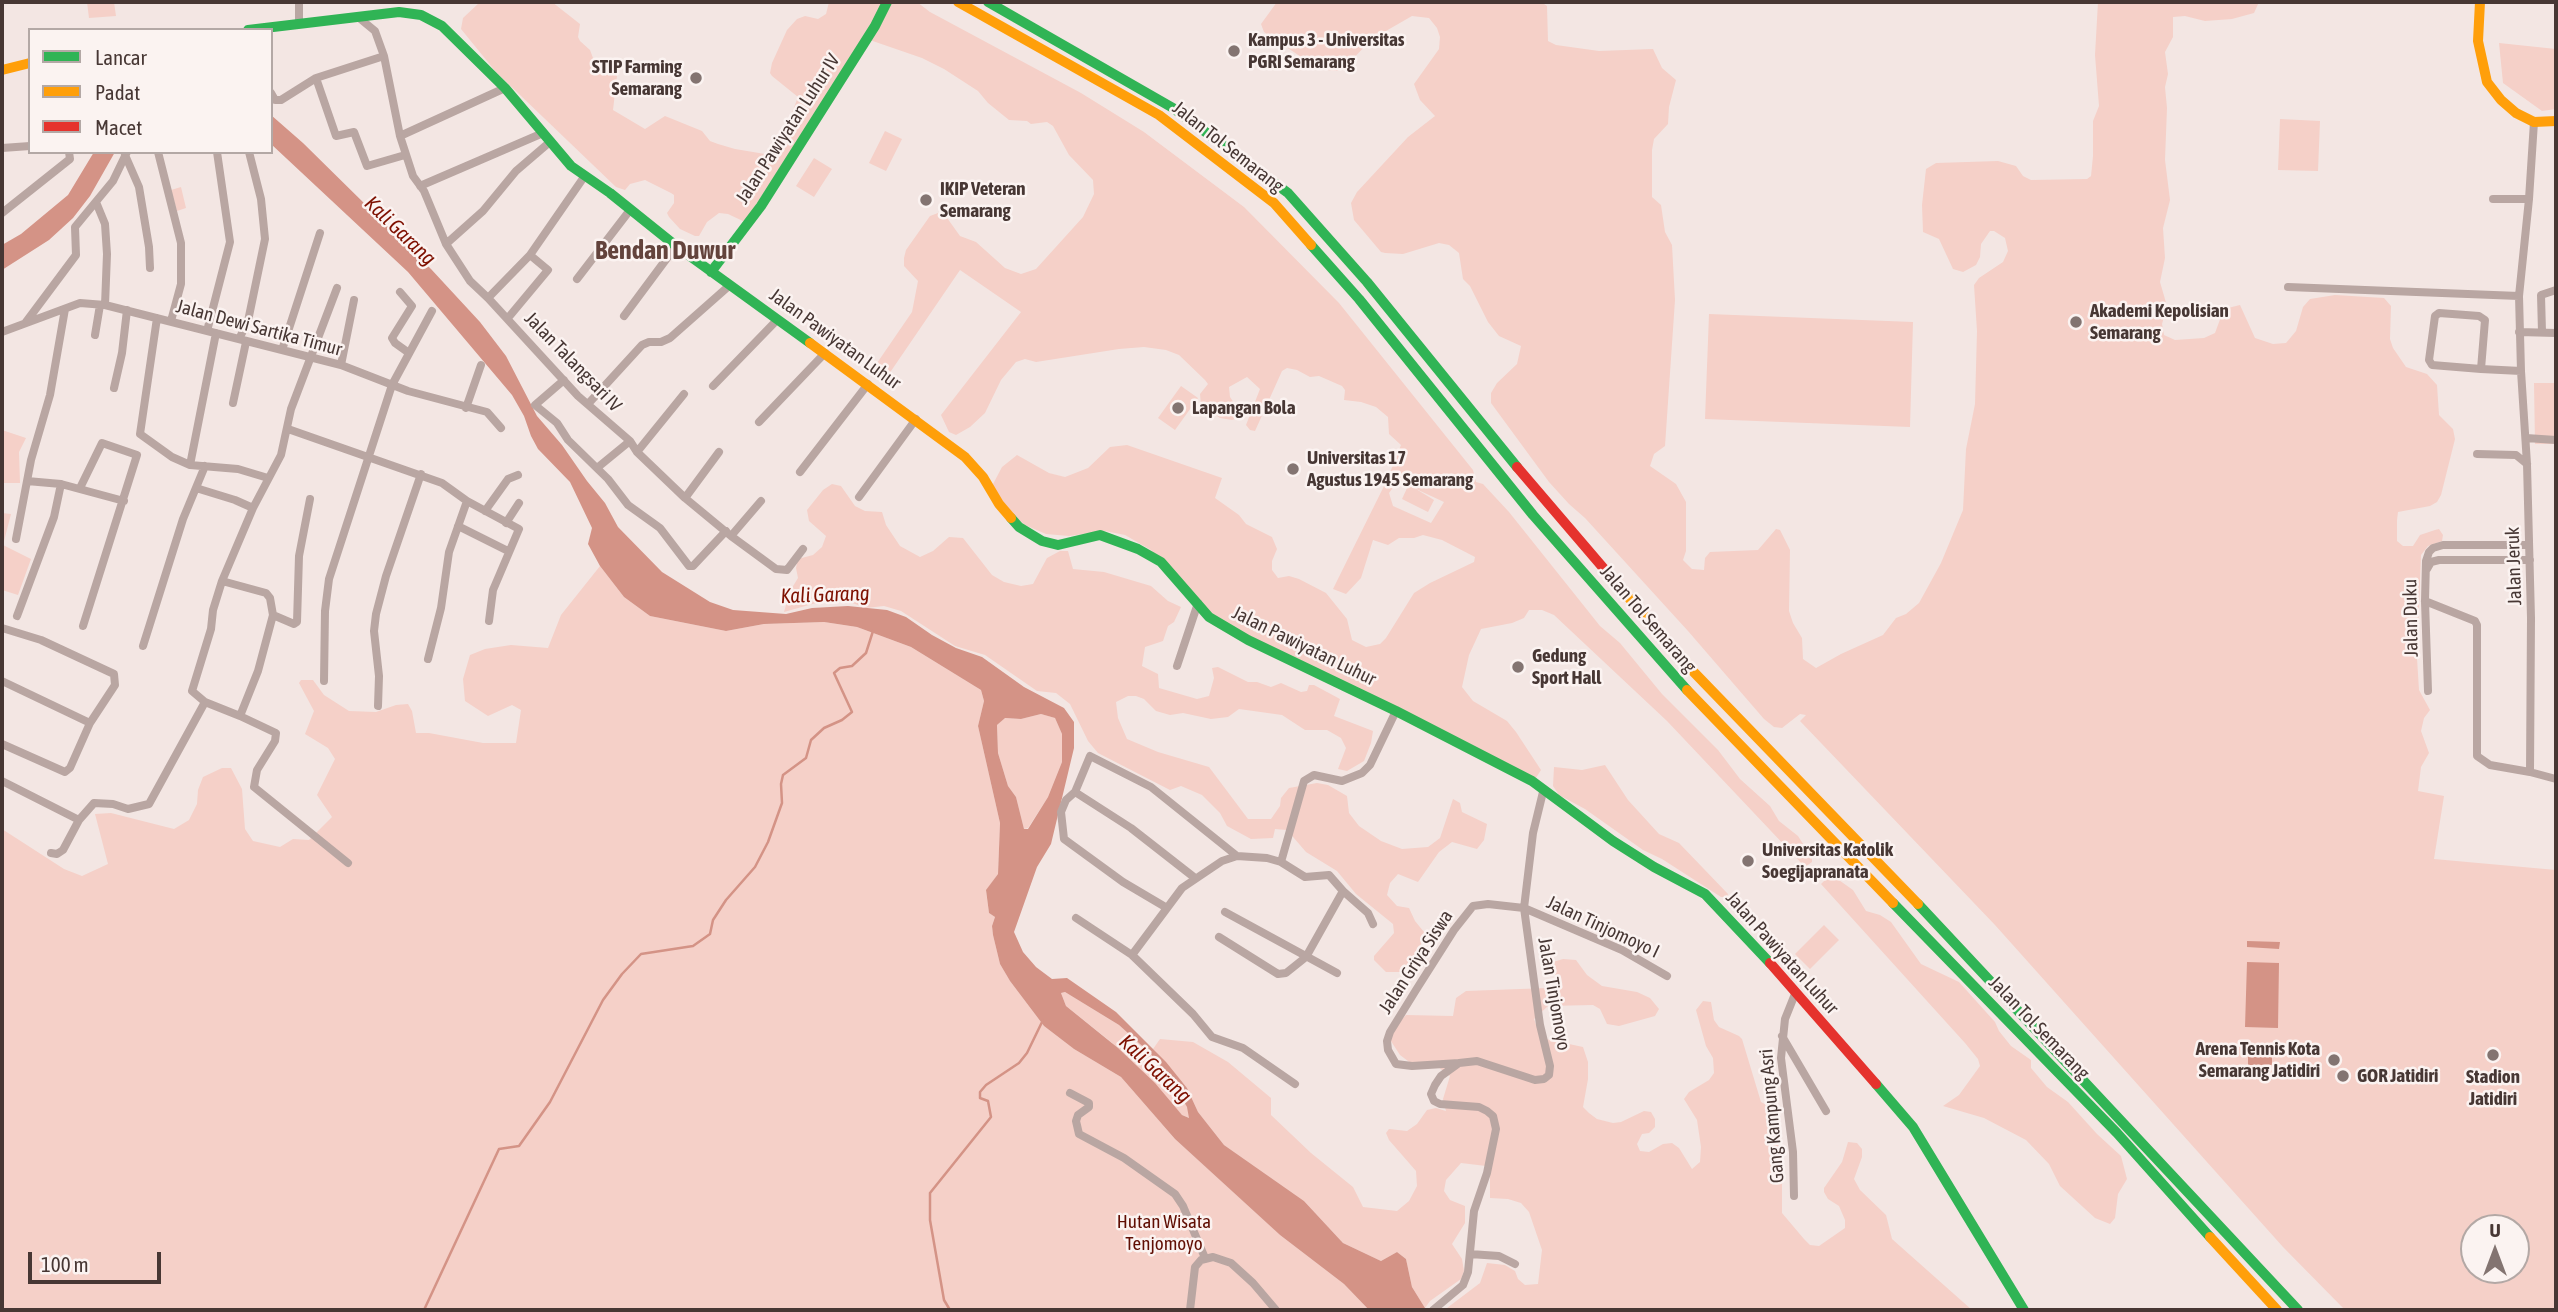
<!DOCTYPE html>
<html>
<head>
<meta charset="utf-8">
<style>
	body { margin:0 }
	#map { position:relative; width:2558px; height:1312px; overflow:hidden; background:#f3e6e3; font-family:"Asap Condensed",sans-serif }
	canvas { display:block }
	.frame { position:absolute; inset:0; border:4px solid #473734; pointer-events:none }
	.legend { position:absolute; left:28px; top:28px; width:245px; height:126px; box-sizing:border-box; background:#fbf3f1; border:2px solid #b3a8a5; margin:0; padding:9px 12px; list-style:none; font-size:21px; color:#473734 }
	.legend li { display:flex; align-items:center; gap:14px; height:35px }
	.legend b { width:35px; border:2px solid #b3a8a5 }
	.north { position:absolute; left:2460px; top:1214px; width:70px; height:70px; box-sizing:border-box; background:#fbf3f1; border:2px solid #b3a8a5; border-radius:50%; rotate:0deg; font-size:19px; font-weight:700; line-height:28px; text-align:center; color:#473734 }
	.north::after { content:''; display:block; margin:auto; width:24px; height:32px; background:#837471; clip-path:polygon(50% 0,100% 100%,50% 72%,0 100%) }
	.scale { position:absolute; left:28px; top:1252px; width:133px; height:32px; box-sizing:border-box; border:4px solid #473734; border-top:0; padding-left:9px; font-size:21px; line-height:24px; white-space:nowrap; color:#473734; -webkit-text-stroke:5px #fbf3f1; paint-order:stroke }
</style>
</head>
<body>
<div id="map">
<canvas width="2558" height="1312"></canvas>
<div class="frame"></div>
<ul class="legend">
<li><b style="height:9px;background:#30b455"></b>Lancar</li>
<li><b style="height:9px;background:#ff9f0a"></b>Padat</li>
<li><b style="height:9px;background:#e5322d"></b>Macet</li>
</ul>
<div class="north">U</div>
<div class="scale">100 m</div>
</div>
<script>
const g = document.querySelector('canvas').getContext('2d');
g.lineJoin = 'round';
function paint(path, color) { g.fillStyle = color; g.fill(path, 'evenodd'); }
const toPath = rows => new Path2D(rows.map(r => 'M' + r).join(''));
function stroke(path, color, width, dash) { g.strokeStyle = color; g.lineWidth = width; g.lineCap = dash ? 'butt' : 'round'; g.setLineDash(dash || []); g.stroke(path); }
function drawText(font, color, halo, rows, align = 'center') {
  g.font = font + ' "Asap Condensed",sans-serif'; g.lineWidth = 5; g.setLineDash([]); g.textBaseline = 'middle'; g.strokeStyle = halo; g.fillStyle = color; for (const [text, x, y, turn = 0] of rows) {
    g.save(); g.translate(x, y); g.rotate((+turn || 0) * Math.PI / 180); g.textAlign = isNaN(turn) ? turn : align; if (halo) g.strokeText(text, 0, 0); g.fillText(text, 0, 0); g.restore();
  }
}
const green = toPath([
	[87,2,114,2,116,16,89,18],
	[480,2,552,2,580,24,578,37,580,41,590,50,593,58,605,64,617,76,613,110,645,129,665,116,702,131,710,141,718,144,735,149,765,154,769,152,785,131,798,97,772,76,770,73,772,63,787,30,797,19,805,16,818,19,826,14,829,2,917,2,930,12,1081,93,1144,132,1244,207,1339,303,1473,470,1476,482,1483,484,1509,512,1600,626,1620,643,1662,694,1718,750,1740,779,1770,806,1779,821,1798,836,1812,858,1812,862,1805,867,1667,721,1554,615,1542,610,1529,610,1524,618,1512,623,1481,629,1469,655,1462,687,1473,701,1507,721,1516,732,1541,770,1534,781,1296,667,1209,612,1151,550,1125,535,1105,531,1069,536,1046,534,1025,525,1002,505,992,486,1002,467,1017,455,1049,473,1065,477,1088,468,1110,447,1127,445,1222,478,1215,498,1239,515,1246,524,1272,537,1277,549,1272,561,1272,570,1278,578,1289,576,1299,579,1326,593,1347,619,1352,640,1366,647,1380,644,1386,638,1414,593,1430,583,1474,562,1475,557,1442,540,1423,535,1414,538,1399,538,1388,545,1373,540,1361,578,1346,594,1333,589,1387,480,1401,445,1389,434,1388,417,1376,407,1361,402,1344,400,1345,390,1342,386,1319,376,1310,377,1297,370,1287,368,1282,371,1255,431,1250,430,1246,425,1260,389,1247,377,1229,387,1230,397,1240,412,1239,418,1232,420,1220,418,1201,405,1200,394,1208,384,1205,380,1179,355,1166,350,1144,347,1119,349,1036,362,1025,359,1016,362,1001,380,985,413,970,427,956,435,949,432,941,415,1021,312,960,270,889,374,875,366,912,312,918,281,904,266,904,258,906,250,930,216,938,213,945,215,960,236,976,242,1005,268,1021,274,1036,269,1083,217,1094,194,1093,180,1069,155,1053,126,1047,122,1031,124,1027,121,1009,120,988,103,978,91,944,69,922,58,864,38,745,222,728,214,719,213,707,222,699,236,695,236,680,229,669,217,667,213,674,203,674,195,671,193,645,180,630,184,625,190,616,187,496,72,461,29,463,18],
	[1397,482,1408,486,1402,499,1428,512,1434,500,1416,489,1444,502,1431,523,1393,506,1389,493],
	[1277,2,1541,2,1547,6,1548,41,1556,45,1599,51,1653,49,1662,68,1676,80,1669,107,1668,124,1654,139,1652,150,1652,197,1661,205,1665,232,1672,245,1675,300,1665,446,1654,454,1650,466,1676,484,1686,502,1686,551,1683,560,1692,569,1704,570,1705,558,1710,552,1758,550,1776,529,1780,530,1790,550,1789,611,1793,623,1802,638,1803,659,1816,668,1841,654,1883,635,1896,618,1906,614,1919,603,1941,563,1963,510,1966,449,1975,404,1977,331,1974,285,1979,278,2003,262,2008,251,2005,238,1994,231,1990,231,1981,244,1980,257,1976,265,1963,272,1953,269,1939,239,1923,232,1922,205,1926,169,1936,163,1998,161,2016,166,2023,176,2031,180,2087,179,2091,176,2093,156,2093,121,2099,106,2095,55,2098,2,2259,2,2254,13,2232,19,2205,21,2185,16,2173,17,2173,37,2165,52,2168,74,2165,87,2167,108,2165,160,2170,200,2163,228,2165,258,2160,282,2167,306,2162,324,2164,335,2175,340,2204,338,2215,333,2222,314,2228,308,2240,305,2255,338,2273,344,2286,343,2296,331,2303,307,2310,299,2335,295,2384,298,2391,306,2390,339,2393,348,2406,367,2427,374,2437,385,2439,415,2453,429,2455,439,2441,495,2437,502,2430,506,2398,512,2397,520,2397,541,2403,546,2413,546,2420,535,2435,530,2439,529,2443,535,2442,541,2428,546,2421,555,2417,658,2419,690,2430,710,2424,718,2421,731,2429,753,2421,767,2418,791,2444,796,2434,859,2556,870,2556,1310,2345,1310,2283,1247,1995,925,1800,721,1806,715,1800,714,1782,728,1774,727,1764,719,1688,631,1585,518,1569,504,1549,482,1491,403,1491,393,1497,383,1517,364,1521,346,1499,336,1488,322,1470,286,1463,279,1459,253,1449,245,1439,243,1403,254,1385,253,1381,252,1354,220,1351,203,1357,192,1408,137,1435,116,1420,100,1414,84,1439,49,1440,37,1437,28,1429,18,1412,16,1372,39,1344,68,1336,71,1319,69,1264,32,1261,24],
	[2474,1228,2516,1228,2516,1270,2474,1270],
	[2499,43,2556,49,2556,109,2542,111,2503,83],
	[2280,119,2320,121,2318,171,2278,170],
	[885,131,902,139,886,171,869,163],
	[814,158,832,169,814,197,796,186],
	[181,187,186,208,177,211,171,190],
	[1709,314,1913,322,1910,427,1705,419],
	[2534,383,2556,383,2556,444,2535,444],
	[1181,386,1198,398,1175,430,1158,418],
	[2,430,26,438,19,452,20,483,2,483],
	[832,484,841,486,855,506,865,511,882,512,886,525,900,546,920,557,933,551,949,537,963,538,992,575,1004,582,1021,586,1033,584,1047,558,1060,551,1068,551,1073,569,1104,572,1151,586,1168,601,1181,607,1174,622,1168,626,1163,641,1145,647,1142,666,1158,674,1159,688,1197,699,1209,696,1214,678,1212,668,1218,667,1248,682,1257,682,1271,687,1281,683,1301,692,1307,691,1309,685,1314,685,1340,699,1334,716,1373,731,1371,743,1364,761,1347,771,1338,769,1346,748,1341,738,1327,730,1305,730,1282,715,1239,709,1228,717,1211,719,1183,713,1170,715,1156,711,1144,699,1136,696,1128,696,1116,702,1118,718,1127,739,1158,752,1209,767,1248,819,1271,819,1280,806,1281,798,1289,788,1317,783,1328,785,1347,796,1349,813,1359,826,1381,841,1402,849,1428,847,1440,838,1453,799,1460,803,1462,812,1487,824,1484,840,1477,849,1452,842,1439,852,1418,882,1398,874,1390,883,1387,895,1397,906,1409,908,1415,921,1424,932,1419,952,1420,956,1425,958,1421,968,1413,979,1403,972,1386,972,1374,960,1374,956,1394,933,1393,924,1356,894,1337,871,1306,852,1287,830,1275,829,1273,838,1251,839,1227,826,1220,813,1202,795,1181,786,1170,790,1098,753,1088,741,1070,704,1056,693,1037,691,985,655,955,646,901,611,884,606,866,608,847,601,823,601,784,612,790,591,798,578,796,568,798,559,813,555,822,547,826,536,809,521,807,510,823,490],
	[2,513,11,514,3,545,31,559,18,595,2,590],
	[600,566,624,597,650,616,726,631,764,624,824,622,857,627,911,647,981,690,984,701,978,726,1000,823,998,874,986,891,989,913,995,917,992,926,993,935,1000,964,1010,981,1044,1026,1074,1049,1121,1077,1175,1139,1280,1235,1344,1284,1369,1310,2,1310,2,829,64,869,82,876,108,864,95,814,111,813,174,829,189,820,197,804,198,790,203,777,222,768,231,768,242,789,245,829,253,841,280,847,293,839,309,840,332,817,317,795,335,759,328,748,305,734,314,711,299,683,301,680,313,680,324,695,349,711,376,712,396,705,408,704,412,711,416,733,429,733,483,743,516,743,521,710,512,705,488,716,465,701,463,679,470,655,485,649,511,645,548,648,561,615],
	[1041,714,1055,718,1062,734,1062,762,1048,797,1028,828,1024,829,1016,797,1008,786,998,753,997,725,1004,718,1021,719],
	[1605,765,1628,800,1659,834,1679,843,1728,894,1727,897,1721,897,1662,859,1643,850,1585,809,1559,795,1553,786,1554,767,1582,770],
	[1828,877,1836,878,1853,890,1866,911,1880,915,1891,922,1921,964,1959,982,1995,1022,1999,1031,2011,1046,2031,1060,2031,1068,2047,1087,2068,1102,2097,1134,2121,1156,2127,1179,2118,1194,2115,1218,2110,1224,2095,1218,2060,1186,2049,1164,2026,1140,1984,1118,1943,1106,1959,1095,1980,1066,1978,1059,1965,1043,1821,884],
	[1824,925,1839,940,1810,969,1795,954],
	[1563,959,1576,960,1587,975,1602,986,1637,992,1650,998,1659,1009,1655,1016,1619,1026,1607,1024,1600,1009,1593,1005,1548,1006,1534,1019,1541,1038,1583,1047,1588,1062,1588,1079,1583,1107,1589,1113,1597,1119,1613,1123,1621,1122,1644,1111,1651,1112,1655,1119,1655,1127,1649,1133,1642,1134,1637,1144,1640,1151,1649,1152,1663,1144,1672,1143,1679,1148,1692,1169,1700,1162,1701,1147,1697,1120,1684,1099,1689,1092,1709,1080,1714,1073,1713,1058,1706,1046,1696,1010,1703,1001,1711,1002,1714,1020,1719,1027,1739,1036,1742,1039,1761,1102,1774,1109,1782,1174,1782,1213,1804,1239,1810,1245,1819,1246,1845,1228,1845,1220,1839,1206,1828,1199,1824,1192,1824,1188,1842,1162,1848,1142,1857,1143,1862,1149,1862,1157,1854,1179,1860,1190,1886,1215,1892,1239,1972,1310,1453,1310,1447,1308,1480,1283,1487,1263,1505,1265,1515,1271,1518,1279,1525,1285,1538,1284,1542,1250,1529,1212,1521,1203,1508,1199,1490,1198,1490,1172,1486,1166,1461,1163,1446,1180,1444,1191,1450,1200,1465,1206,1465,1223,1452,1244,1462,1259,1464,1271,1461,1279,1430,1301,1425,1308,1412,1287,1406,1259,1397,1252,1381,1261,1343,1243,1304,1201,1224,1145,1198,1112,1187,1088,1153,1049,1160,1039,1193,1042,1228,1062,1271,1098,1271,1115,1311,1153,1353,1187,1363,1207,1397,1211,1409,1201,1417,1186,1416,1171,1389,1140,1386,1133,1389,1129,1407,1131,1417,1124,1427,1110,1436,1108,1446,1111,1443,1099,1450,1076,1438,1067,1412,1064,1400,1055,1387,1035,1406,1015,1453,1016,1456,998,1466,991,1547,988,1556,980,1553,962],
	[1065,992,1119,1025,1151,1054,1175,1086,1189,1110,1189,1118,1182,1115,1111,1042,1066,1006,1061,993]
]);
const water = toPath([
	[271,115,303,143,431,269,480,322,506,356,537,416,562,445,587,481,605,503,618,527,662,572,710,602,733,610,786,614,812,608,848,606,887,610,906,617,932,635,956,648,982,657,1024,687,1064,708,1074,722,1074,748,1051,844,1037,867,1014,932,1023,952,1036,967,1052,979,1067,978,1116,1012,1166,1062,1187,1088,1198,1112,1224,1145,1304,1201,1343,1243,1381,1261,1397,1252,1406,1259,1412,1287,1425,1308,1422,1310,1369,1310,1344,1284,1280,1235,1175,1139,1121,1077,1074,1049,1044,1026,1010,981,1000,964,993,935,992,926,995,917,989,913,986,890,998,874,1000,823,978,726,984,701,981,690,911,647,857,627,824,622,764,624,726,631,650,616,624,597,600,566,588,544,592,528,570,482,538,449,531,436,524,416,512,395,408,272,271,144],
	[1041,714,1055,718,1062,734,1062,762,1048,797,1028,829,1024,829,1016,797,1008,786,998,753,997,725,1005,718,1021,719],
	[1065,992,1119,1025,1151,1054,1173,1083,1187,1107,1189,1118,1182,1115,1155,1083,1118,1048,1066,1006,1061,993],
	[94,152,115,152,90,196,73,218,49,240,2,270,2,245,21,234,68,195],
	[2247,941,2280,942,2279,949,2247,947],
	[2247,962,2279,963,2278,1028,2245,1027],
	[2248,1043,2272,1043,2272,1065,2248,1065]
]);
const stream = toPath([
	[424,1310,499,1149,519,1146,550,1102,603,1000,622,974,641,954,693,946,710,934,713,920,726,900,755,867,768,842,782,803,781,784,783,775,806,758,811,740,824,728,842,720,852,712,834,673,840,668,852,666,866,653,873,631],
	[950,1310,944,1300,930,1220,930,1193,991,1117,988,1101,980,1098,980,1092,986,1085,1019,1063,1027,1053,1043,1020]
]);
const street = toPath([
	[299,2,299,24],
	[358,17,375,31,384,56,400,136,413,176,424,191,446,244,470,281,488,298],
	[316,78,336,136,354,132,367,166,405,155],
	[271,93,275,100,281,100,316,78,384,56],
	[400,136,505,88],
	[2,148,30,146],
	[158,152,181,243,181,284,171,321],
	[125,155,139,187,149,247,150,268],
	[584,177,530,255,488,298,578,396,630,441,637,452,685,498,731,536,776,569,787,570,803,549],
	[420,186,543,133],
	[2493,199,2529,199],
	[96,202,105,224,107,254,105,305],
	[2,213,70,159,69,152],
	[446,244,483,211,516,171,551,141],
	[577,279,630,210],
	[2288,287,2519,296,2521,371,2481,369,2432,365,2429,360,2435,316,2439,313,2479,316,2485,320,2481,369],
	[400,292,412,306,392,338,395,343,409,353],
	[2519,296,2529,199,2534,122],
	[624,316,676,246],
	[157,318,140,434,172,457,190,465,238,469,268,478],
	[508,318,548,270,530,255],
	[26,322,76,255,75,227,113,181,127,152],
	[207,331,230,242,217,152],
	[2,332,80,303,105,305,341,365,408,391,487,412,501,428],
	[2519,332,2556,333],
	[2542,332,2541,295,2556,290],
	[95,335,100,305],
	[239,339,248,321,265,239,261,199,249,152],
	[282,350,320,233],
	[341,365,354,300],
	[564,380,535,405,557,423,568,440,608,479,628,505,660,528,689,566,693,566,726,531],
	[713,386,777,320],
	[114,388,122,353,127,310],
	[233,403,246,342],
	[588,404,642,345,649,342,661,342,670,338,730,285],
	[466,408,481,365],
	[759,422,825,353],
	[288,429,442,483,467,501,519,529,493,590,489,621],
	[2526,438,2556,440],
	[637,452,684,394],
	[2477,454,2516,455,2527,464],
	[190,465,216,333],
	[597,468,630,441],
	[800,472,868,384],
	[27,481,61,484,124,501],
	[80,488,102,443,137,455,83,626],
	[196,488,235,500,253,508],
	[859,497,916,419],
	[685,498,719,452],
	[485,511,508,479,518,475],
	[506,523,519,503],
	[458,526,508,551],
	[731,536,761,501],
	[16,539,31,460,50,395,65,309],
	[2427,569,2431,562,2439,560,2530,560],
	[2425,601,2475,621,2477,625,2477,756,2490,765,2530,772,2531,618,2527,464,2521,371],
	[273,615,294,624,297,622,299,556,310,499],
	[17,616,54,517,61,484],
	[2,628,41,640,114,674,115,685,90,723],
	[143,646,183,519,205,466],
	[428,659,441,608,449,552,467,501],
	[1177,666,1198,603],
	[2,681,90,723,70,768,65,772,2,744],
	[324,681,325,611,329,579,392,385,432,311],
	[2428,691,2425,601,2426,561,2429,552,2433,548,2443,545,2529,545],
	[205,702,240,716,258,671,273,615,270,598,266,593,222,581],
	[378,706,379,676,374,631,376,614,386,576,421,474],
	[240,716,276,733,275,741,257,770,254,787,348,863],
	[2530,772,2556,779],
	[2,781,79,820],
	[1075,792,1131,828,1195,878],
	[51,853,57,854,63,850,79,820,94,803,113,804,128,809,149,804,205,702,192,691,211,629,213,610,222,581,253,508,281,455,291,409,337,288],
	[1343,891,1368,913,1373,924],
	[1167,908,1123,882,1064,839,1061,812,1066,800,1075,792,1090,756,1151,787,1237,856],
	[1225,912,1337,973],
	[1076,918,1132,955,1193,1014,1212,1037,1243,1048,1295,1084],
	[1219,937,1278,974,1286,973,1306,957,1343,891,1329,875,1305,877,1281,862],
	[1132,955,1182,888,1222,861,1237,856,1267,858,1281,862,1304,781,1314,775,1342,781,1362,773,1370,765,1396,711],
	[1782,1036,1826,1111],
	[1459,1063,1412,1066,1396,1064,1388,1050,1387,1041,1390,1032,1416,990,1454,930,1473,906,1488,904,1524,908,1622,950,1667,976],
	[1070,1093,1089,1103,1089,1107,1078,1115,1076,1121,1079,1134,1124,1158,1175,1194,1183,1206,1205,1258],
	[1794,1196,1793,1152,1781,1058,1785,1019,1795,994],
	[1470,1254,1499,1256,1515,1264],
	[1190,1310,1195,1267,1201,1260,1213,1257,1231,1263,1253,1283,1276,1310],
	[1433,1310,1463,1285,1468,1272,1474,1211,1487,1173,1496,1129,1493,1116,1487,1111,1479,1107,1440,1104,1434,1101,1431,1094,1435,1085,1441,1076,1459,1063,1477,1061,1535,1080,1544,1079,1549,1075,1550,1066,1540,1025,1524,908,1533,833,1543,792]
]);
const fast = toPath([
	[988,2,1173,108,1288,193,1367,282,1517,467],
	[248,30,399,12,421,15,442,26,505,88,571,166,610,193,676,246,810,343],
	[1311,245,1359,299,1533,515,1687,690],
	[711,272,761,206,875,26,887,2],
	[1011,518,1019,527,1042,541,1058,545,1100,535,1138,549,1161,562,1209,617,1248,640,1396,711,1532,781,1613,841,1654,867,1705,894,1770,963],
	[1893,903,2117,1133,2210,1237],
	[1918,904,2298,1310],
	[1876,1084,1913,1127,2024,1310]
]);
const slow = toPath([
	[958,2,1159,115,1274,203,1311,245],
	[2480,2,2478,41,2487,82,2501,100,2516,113,2534,122,2556,121],
	[2,70,30,63],
	[810,343,965,457,983,477,999,504,1011,518],
	[1623,591,1686,664,1918,904],
	[1687,690,1893,903],
	[2210,1237,2277,1310]
]);
const jam = toPath([
	[1517,467,1623,591],
	[1770,963,1876,1084]
]);
const markers = [
	[1234,51,7,"#837471"],
	[696,78,7,"#837471"],
	[926,200,7,"#837471"],
	[2076,322,7,"#837471"],
	[1178,408,7,"#837471"],
	[1293,469,7,"#837471"],
	[1518,667,7,"#837471"],
	[1748,861,7,"#837471"],
	[2493,1055,7,"#837471"],
	[2334,1060,7,"#837471"],
	[2343,1076,7,"#837471"]
];
const poiNames = [
	["Kampus 3 - Universitas",1248,40],
	["PGRI Semarang",1248,62],
	["STIP Farming",682,67,"right"],
	["Semarang",682,89,"right"],
	["IKIP Veteran",940,189],
	["Semarang",940,211],
	["Akademi Kepolisian",2090,311],
	["Semarang",2090,333],
	["Lapangan Bola",1192,408],
	["Universitas 17",1307,458],
	["Agustus 1945 Semarang",1307,480],
	["Gedung",1532,656],
	["Sport Hall",1532,678],
	["Universitas Katolik",1762,850],
	["Soegijapranata",1762,872],
	["Arena Tennis Kota",2320,1049,"right"],
	["Semarang Jatidiri",2320,1071,"right"],
	["GOR Jatidiri",2357,1076],
	["Stadion",2493,1077,"center"],
	["Jatidiri",2493,1099,"center"]
];
const streetNames = [
	["Jalan Pawiyatan Luhur IV",788,129,-57],
	["Jalan Tol Semarang",1228,147,38],
	["Jalan Dewi Sartika Timur",259,328,15],
	["Jalan Pawiyatan Luhur",835,339,36],
	["Jalan Talangsari IV",573,362,46],
	["Jalan Jeruk",2514,566,-92],
	["Jalan Duku",2411,618,-91],
	["Jalan Tol Semarang",1648,619,49],
	["Jalan Pawiyatan Luhur",1304,646,26],
	["Jalan Tinjomoyo I",1603,927,25],
	["Jalan Pawiyatan Luhur",1782,953,48],
	["Jalan Griya Siswa",1416,962,-57],
	["Jalan Tinjomoyo",1554,994,80],
	["Jalan Tol Semarang",2039,1028,46],
	["Gang Kampung Asri",1772,1116,-95]
];
const parkNames = [
	["Hutan Wisata",1164,1222],
	["Tenjomoyo",1164,1244]
];
const waterNames = [
	["Kali Garang",400,231,44],
	["Kali Garang",825,595,-2],
	["Kali Garang",1155,1069,43]
];
const districtNames = [
	["Bendan Duwur",665,251]
];
paint(green, '#f5d0c8');
paint(water, '#d49386');
stroke(stream, '#d49386', 2.5);
stroke(street, '#b9a6a2', 8);
stroke(fast, '#30b455', 10);
stroke(slow, '#ff9f0a', 10);
stroke(jam, '#e5322d', 10);
for (const [x, y, r, color] of markers) { const dot = new Path2D(); dot.arc(x, y, r, 0, 2 * Math.PI); g.fillStyle = color; g.fill(dot); stroke(dot, '#fbf3f1', 2.5); }
drawText('bold 19px', '#473734', '#fbf3f1', poiNames, 'left');
drawText('19px', '#473734', '#fbf3f1', streetNames);
drawText('19px', '#600e03', '#fbf3f1', parkNames);
drawText('italic 21px', '#7e1000', '#fbf3f1', waterNames);
drawText('bold 26px', '#63433c', '#fbf3f1', districtNames);
</script>
</body>
</html>
